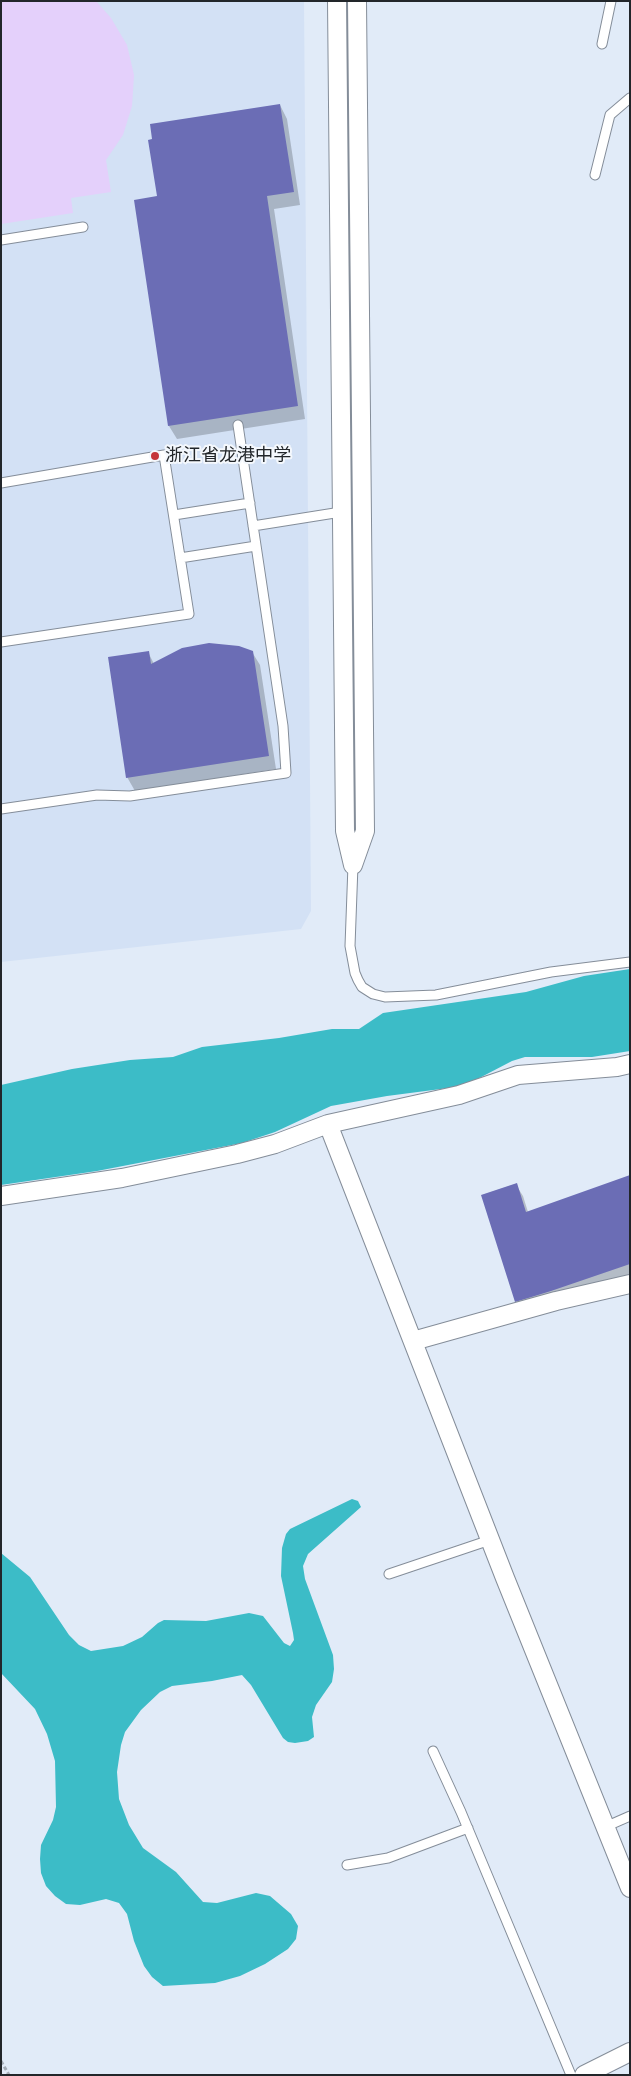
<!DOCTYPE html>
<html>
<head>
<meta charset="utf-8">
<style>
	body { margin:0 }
	#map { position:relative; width:631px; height:2076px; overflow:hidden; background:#e1ebf8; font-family:"Noto Serif",serif }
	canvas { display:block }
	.frame { position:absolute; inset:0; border:2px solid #22262a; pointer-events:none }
</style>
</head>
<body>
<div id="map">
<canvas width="631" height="2076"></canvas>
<div class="frame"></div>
</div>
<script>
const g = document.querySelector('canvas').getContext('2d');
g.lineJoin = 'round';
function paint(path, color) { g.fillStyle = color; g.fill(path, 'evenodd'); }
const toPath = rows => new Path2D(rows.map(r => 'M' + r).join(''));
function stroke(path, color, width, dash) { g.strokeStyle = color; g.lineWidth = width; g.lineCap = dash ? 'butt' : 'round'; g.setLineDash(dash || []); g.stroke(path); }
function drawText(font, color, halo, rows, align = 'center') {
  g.font = font + ' "Noto Serif","Noto Sans SC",serif'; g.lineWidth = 4; g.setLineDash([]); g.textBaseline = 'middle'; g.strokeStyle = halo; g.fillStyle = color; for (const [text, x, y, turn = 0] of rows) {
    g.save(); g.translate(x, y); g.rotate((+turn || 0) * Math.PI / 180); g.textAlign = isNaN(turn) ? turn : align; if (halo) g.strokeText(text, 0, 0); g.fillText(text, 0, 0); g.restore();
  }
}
const built = toPath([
	[1,1,304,1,311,911,301,929,1,962]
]);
const green = toPath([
	[1,1,96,1,111,18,127,45,134,75,132,106,123,135,106,160,111,192,71,198,73,213,1,224]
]);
const water = toPath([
	[630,969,630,1051,592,1057,525,1057,512,1061,464,1086,387,1096,331,1106,275,1132,242,1143,97,1171,1,1185,1,1085,72,1069,130,1060,173,1057,202,1047,279,1038,332,1029,359,1029,383,1013,526,992,584,976],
	[352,1499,358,1501,361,1507,308,1554,303,1566,305,1579,333,1655,334,1669,332,1682,316,1705,312,1717,314,1737,308,1741,295,1743,288,1742,283,1738,251,1685,242,1675,212,1681,172,1686,160,1692,141,1710,125,1732,121,1745,117,1772,119,1799,129,1825,143,1848,176,1872,203,1902,217,1903,256,1893,270,1896,291,1914,298,1926,296,1939,288,1949,265,1964,240,1976,215,1983,163,1986,152,1977,144,1966,134,1941,127,1914,119,1903,106,1899,80,1905,66,1904,55,1896,46,1886,41,1873,40,1859,41,1845,53,1820,56,1807,55,1761,47,1734,35,1709,1,1673,1,1553,30,1577,69,1635,79,1645,91,1651,123,1646,142,1637,158,1623,164,1620,206,1621,249,1613,263,1616,284,1643,290,1646,294,1640,293,1633,281,1576,282,1548,286,1534,290,1529]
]);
const shadow = toPath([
	[280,105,287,119,300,205,274,209,305,419,177,439,169,426,158,197],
	[148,652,154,664,252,652,260,665,276,769,135,791,127,777],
	[630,1177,630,1277,522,1312,516,1301,516,1185,523,1196,528,1212]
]);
const building = toPath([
	[280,104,294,192,267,196,298,406,168,426,134,200,157,196,148,140,152,139,150,124],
	[209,643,239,646,253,651,269,756,126,778,108,657,149,651,151,664,182,648],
	[630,1175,630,1264,551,1291,515,1302,481,1195,517,1183,526,1212]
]);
const path = toPath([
	[1,2061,9,2075]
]);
const service = toPath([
	[602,44,611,1],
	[595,175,610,115,630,98],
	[1,240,83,227],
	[1,483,164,455,189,614,1,642],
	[174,515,250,503],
	[253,526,341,512],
	[180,558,256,546],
	[1,809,97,795,130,796,286,773,283,726,238,425],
	[353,865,350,946,355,973,358,980,362,987,373,994,385,997,436,995,551,972,630,962],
	[389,1574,490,1540],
	[433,1751,461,1812,571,2075],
	[605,1827,630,1816],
	[347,1865,388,1858,468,1828]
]);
const minor = toPath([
	[337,1,345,831,353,865],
	[353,865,365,831,357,1],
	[328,1124,505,1578,630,1888],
	[1,1196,122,1178,237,1154,275,1144,328,1124,459,1095,518,1075,617,1067,630,1064],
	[413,1341,556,1301,630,1284],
	[584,2075,630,2052]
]);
const markers = [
	[155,456,5,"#c53539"]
];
const poiNames = [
	["浙江省龙港中学",165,456]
];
paint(built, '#d3e1f5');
paint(green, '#e4d0fb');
paint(water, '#3cbcc7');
paint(shadow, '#0003');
paint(building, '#6b6db5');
stroke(service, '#848d99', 11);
stroke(minor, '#848d99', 20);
stroke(path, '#a5adb7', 3, [4, 2.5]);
stroke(service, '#fff', 9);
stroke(minor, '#fff', 18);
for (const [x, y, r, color] of markers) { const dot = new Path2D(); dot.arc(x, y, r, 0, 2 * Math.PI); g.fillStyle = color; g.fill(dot); stroke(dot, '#f4f8fd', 2); }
drawText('18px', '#22262a', '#f4f8fd', poiNames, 'left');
</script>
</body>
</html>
